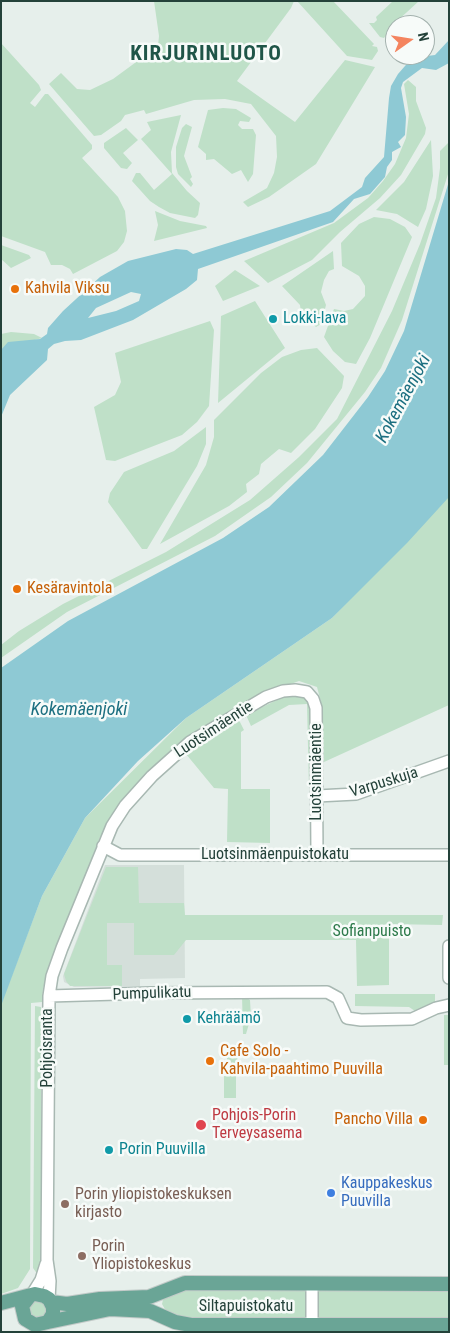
<!DOCTYPE html>
<html>
<head>
<meta charset="utf-8">
<style>
	body { margin:0 }
	#map { position:relative; width:450px; height:1333px; overflow:hidden; background:#e6efeb; font-family:"Roboto Condensed",sans-serif }
	canvas { display:block }
	.frame { position:absolute; inset:0; border:2px solid #24423a; pointer-events:none }
	.north { position:absolute; left:385px; top:15px; width:50px; height:50px; box-sizing:border-box; background:#f7fbf9; border:1px solid #a3b1ad; border-radius:50%; rotate:77deg; font-size:14px; font-weight:700; line-height:20px; text-align:center; color:#24423a }
	.north::after { content:''; display:block; margin:auto; width:18px; height:22px; background:#f4845f; clip-path:polygon(50% 0,100% 100%,50% 72%,0 100%) }
</style>
</head>
<body>
<div id="map">
<canvas width="450" height="1333"></canvas>
<div class="frame"></div>
<div class="north">N</div>
</div>
<script>
const g = document.querySelector('canvas').getContext('2d');
g.lineJoin = 'round';
function paint(path, color) { g.fillStyle = color; g.fill(path, 'evenodd'); }
const toPath = rows => new Path2D(rows.map(r => 'M' + r).join(''));
function stroke(path, color, width, dash) { g.strokeStyle = color; g.lineWidth = width; g.lineCap = dash ? 'butt' : 'round'; g.setLineDash(dash || []); g.stroke(path); }
function drawText(font, color, halo, rows, align = 'center') {
  g.font = font + ' "Roboto Condensed",sans-serif'; g.lineWidth = 5; g.setLineDash([]); g.textBaseline = 'middle'; g.strokeStyle = halo; g.fillStyle = color; for (const [text, x, y, turn = 0] of rows) {
    g.save(); g.translate(x, y); g.rotate((+turn || 0) * Math.PI / 180); g.textAlign = isNaN(turn) ? turn : align; if (halo) g.strokeText(text, 0, 0); g.fillText(text, 0, 0); g.restore();
  }
}
const built = toPath([
	[105,865,184,865,185,978,140,979,140,986,74,987,64,982,63,976]
]);
const green = toPath([
	[154,1,294,1,291,8,237,81,295,122,345,60,375,67,316,164,269,197,248,207,243,202,267,188,274,173,277,157,276,136,251,104,225,99,194,100,146,114,144,110,125,115,121,121,101,135,94,136,49,84,61,73,77,89,90,90,113,79,158,46,159,36],
	[297,1,333,1,374,44,372,46,377,47,378,51,372,60,347,56],
	[393,1,419,1,394,24,384,38,380,37,369,23,374,23,377,20,376,17],
	[1,43,39,85,41,90,30,103,35,107,45,94,48,94,92,145,92,149,82,158,118,197,125,211,127,231,124,242,117,251,73,274,70,269,62,265,51,265,45,252,1,236],
	[408,80,416,87,416,101,426,128,425,134,401,175,380,198,340,232,312,260,268,283,244,261,334,223,368,198,383,181,395,164,406,138,409,114,404,84],
	[223,108,236,109,251,118,249,122,240,121,238,125,242,129,253,129,256,135,253,174,248,182,241,170,232,174,214,159,206,160,206,154,198,147,208,110],
	[181,115,171,152,172,173,187,191,200,203,198,215,195,218,170,213,159,207,150,201,132,181,136,173,140,173,154,190,172,174,141,139,151,130,147,122],
	[186,124,192,127,184,156,192,177,190,179,193,184,191,187,178,174,176,167,176,147,182,128],
	[126,128,138,140,123,153,132,163,127,169,121,168,104,148,104,143],
	[431,140,433,176,426,209,418,227,397,214,376,210,404,182],
	[449,142,449,171,402,320,381,368,365,392,307,463,271,497,215,536,67,612,1,658,1,645,19,631,63,604,166,552,250,500,299,457,337,419,392,311,420,244,436,198,440,168,440,151],
	[155,211,180,221,206,226,207,228,154,241,158,225],
	[374,217,390,219,405,227,412,237,370,338,356,364,345,362,333,351,324,337,334,309,344,311,353,309,365,296,365,286,359,276,342,266,341,243,359,224],
	[1,245,29,255,31,258,11,268,1,259],
	[333,251,334,269,329,271,324,280,321,292,326,305,321,324,316,327,301,312,300,305,282,286],
	[235,270,260,286,223,301,215,286],
	[255,301,285,348,218,403,221,316],
	[210,321,214,330,209,406,197,422,182,435,115,461,106,460,94,407,115,395,121,382,115,353],
	[11,332,34,334,42,338,1,350,1,334],
	[317,348,344,376,342,388,315,429,291,453,279,449,261,464,259,474,246,484,247,492,229,506,160,544,206,465,214,437,214,420,261,373,282,357,301,350],
	[206,427,206,444,197,466,147,549,142,549,108,502,110,493,124,472,174,451],
	[449,496,449,705,324,762,322,706,317,687,299,681,271,691,178,746,120,804,100,837,48,972,43,989,42,1002,31,1003,30,1269,18,1288,1,1294,1,1004,42,896,85,818,186,718,332,618],
	[295,695,305,698,311,708,309,789,307,704,289,705,251,726,246,715,285,696],
	[239,720,244,730,241,732,241,789,270,789,270,843,227,842,228,789,214,788,186,754],
	[106,867,138,867,139,903,184,903,185,915,443,915,442,925,389,924,389,985,357,986,356,940,186,940,174,955,134,955,134,923,107,923,107,965,122,965,122,986,70,986,66,981,64,974],
	[355,994,435,994,435,1002,415,1011,409,1007,355,1006],
	[242,995,250,1000,251,1017,246,1034,243,1034],
	[35,1006,41,1007,41,1259,38,1275,33,1268],
	[444,1015,449,1015,449,1065,444,1065],
	[227,1050,237,1050,238,1068,227,1068],
	[224,1076,236,1076,236,1098,224,1098],
	[177,1288,449,1290,449,1318,190,1318,186,1321,167,1313,162,1304,163,1300,170,1292],
	[33,1301,43,1301,48,1311,43,1319,31,1318,28,1306]
]);
const water = toPath([
	[449,40,449,63,436,70,422,68,403,82,401,88,406,117,405,135,398,142,401,147,392,152,392,160,387,167,385,177,370,194,354,199,333,222,198,269,197,280,186,289,133,320,81,340,65,341,54,344,48,349,47,360,10,395,1,417,1,350,8,342,40,339,47,334,48,328,63,311,100,277,128,261,176,249,187,250,193,254,330,211,362,187,365,178,384,157,389,98,391,86,398,74,412,58,435,55],
	[131,292,141,294,139,301,116,311,88,318,96,308],
	[449,181,449,497,407,543,332,618,186,718,138,761,85,818,42,896,1,1006,1,668,68,621,223,538,269,507,323,455,368,397,385,371,404,331]
]);
const minor = toPath([
	[317,796,356,794,449,761],
	[103,846,120,855,449,855],
	[449,978,449,946],
	[49,996,151,993,327,992,338,998,347,1018,361,1020,412,1019,436,1008,449,1005],
	[31,1296,41,1280,46,1264],
	[49,1299,50,1281,47,1260,49,996,52,976,62,948,112,826,125,806,152,776,190,742,266,697,283,691,295,690,307,692,313,699,316,708,317,855],
	[312,1331,312,1283]
]);
const major = toPath([
	[51,1302,67,1304,100,1299,149,1297,185,1283,449,1284],
	[1,1303,35,1294,44,1296,49,1299,53,1307,53,1314,48,1322,35,1325,25,1319,22,1306,29,1297],
	[48,1322,110,1309,150,1311,175,1322,191,1325,449,1325]
]);
const markers = [
	[15,289,5,"#e8710a"],
	[273,319,5,"#0f9aa8"],
	[17,589,5,"#e8710a"],
	[187,1019,5,"#0f9aa8"],
	[210,1061,5,"#e8710a"],
	[423,1120,5,"#e8710a"],
	[201,1125,6,"#e0444e"],
	[109,1150,5,"#0f9aa8"],
	[331,1193,5,"#3f7fe0"],
	[65,1204,5,"#8d6e63"],
	[82,1256,5,"#8d6e63"]
];
const foodNames = [
	["Kahvila Viksu",25,289],
	["Kesäravintola",27,589],
	["Cafe Solo -",220,1052],
	["Kahvila-paahtimo Puuvilla",220,1070],
	["Pancho Villa",413,1120,"right"]
];
const cultureNames = [
	["Lokki-lava",283,319],
	["Kehräämö",197,1019],
	["Porin Puuvilla",119,1150]
];
const streetNames = [
	["Luotsimäentie",214,730,-33],
	["Luotsinmäentie",317,772,-90],
	["Varpuskuja",384,783,-17],
	["Luotsinmäenpuistokatu",275,855],
	["Pumpulikatu",152,994,-2],
	["Pohjoisranta",48,1048,-90],
	["Siltapuistokatu",246,1307]
];
const parkNames = [
	["Sofianpuisto",372,932]
];
const healthNames = [
	["Pohjois-Porin",212,1116],
	["Terveysasema",212,1134]
];
const shopNames = [
	["Kauppakeskus",341,1184],
	["Puuvilla",341,1202]
];
const educationNames = [
	["Porin yliopistokeskuksen",75,1195],
	["kirjasto",75,1213],
	["Porin",92,1247],
	["Yliopistokeskus",92,1265]
];
const waterNames = [
	["Kokemäenjoki",404,399,-62],
	["Kokemäenjoki",79,710]
];
const districtNames = [
	["KIRJURINLUOTO",206,55]
];
paint(built, '#d4dfda');
paint(green, '#bfe0c8');
paint(water, '#8ec9d4');
stroke(minor, '#a8b8b2', 14);
stroke(major, '#c2cac8', 16);
stroke(minor, '#fff', 11);
stroke(major, '#6aa596', 14);
for (const [x, y, r, color] of markers) { const dot = new Path2D(); dot.arc(x, y, r, 0, 2 * Math.PI); g.fillStyle = color; g.fill(dot); stroke(dot, '#f7fbf9', 2); }
drawText('16px', '#c56008', '#f7fbf9', foodNames, 'left');
drawText('16px', '#0d838f', '#f7fbf9', cultureNames, 'left');
drawText('16px', '#24423a', '#f7fbf9', streetNames);
drawText('16px', '#2d7a4b', '#f7fbf9', parkNames);
drawText('16px', '#be3a42', '#f7fbf9', healthNames, 'left');
drawText('16px', '#366cbe', '#f7fbf9', shopNames, 'left');
drawText('16px', '#785e54', '#f7fbf9', educationNames, 'left');
drawText('italic 18px', '#1c6f80', '#f7fbf9', waterNames);
g.letterSpacing = '1px';
drawText('bold 21px', '#1f5548', '#f7fbf9', districtNames);
g.letterSpacing = '0px';
</script>
</body>
</html>
